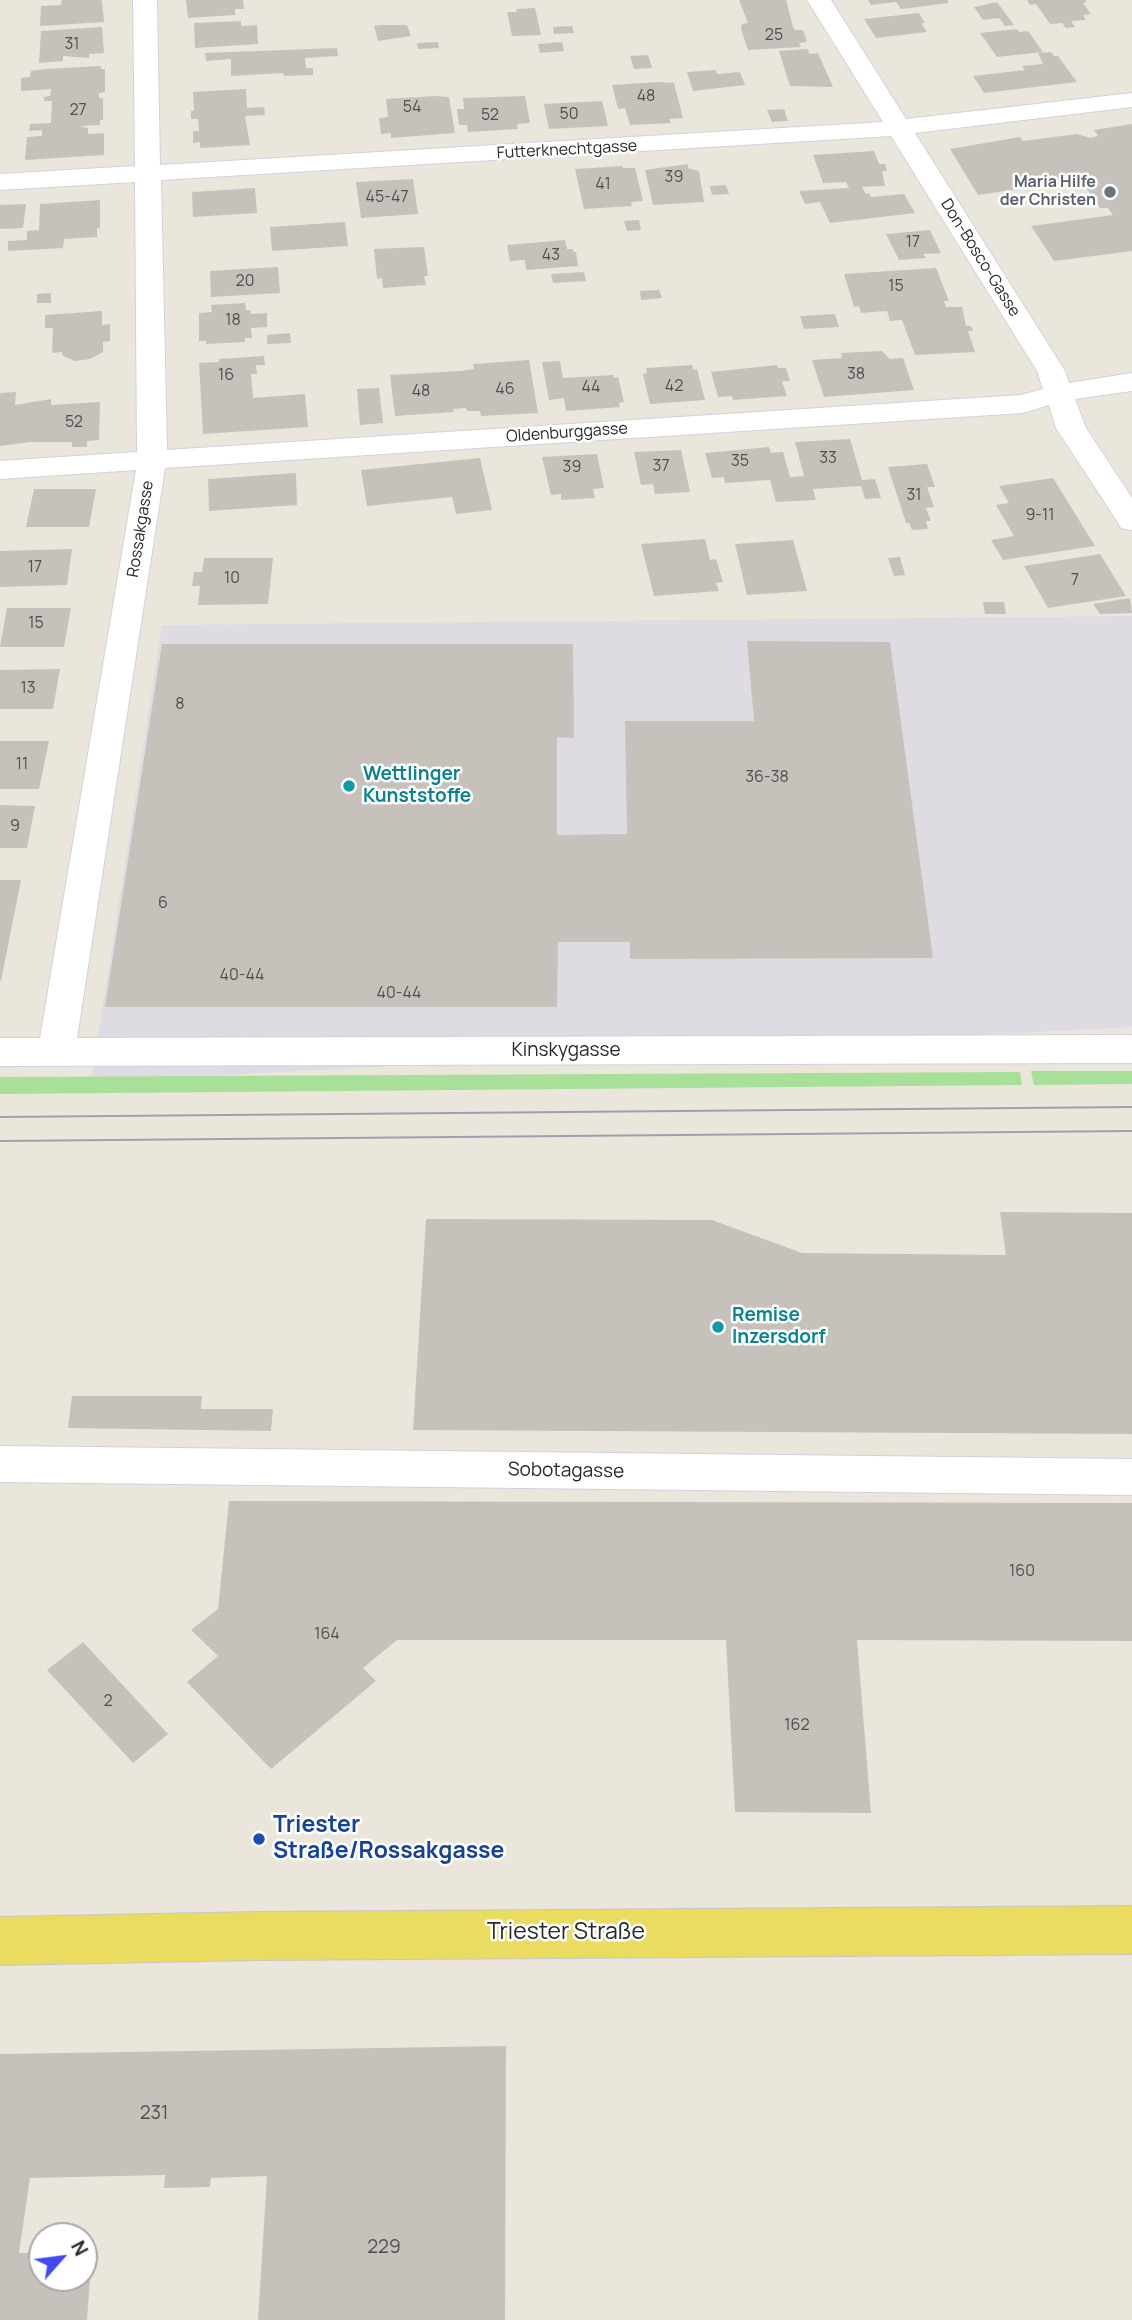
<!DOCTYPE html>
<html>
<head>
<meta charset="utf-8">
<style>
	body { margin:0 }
	#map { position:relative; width:1132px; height:2320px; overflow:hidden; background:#ebe6db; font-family:Manrope,sans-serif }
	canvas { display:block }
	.north { position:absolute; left:28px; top:2222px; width:70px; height:70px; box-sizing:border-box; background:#fff; border:2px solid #a9a9a9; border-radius:50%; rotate:62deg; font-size:19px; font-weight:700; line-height:28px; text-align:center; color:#292929 }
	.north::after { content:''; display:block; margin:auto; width:24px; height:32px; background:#414bf2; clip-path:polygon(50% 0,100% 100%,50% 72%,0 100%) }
</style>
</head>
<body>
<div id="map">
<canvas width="1132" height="2320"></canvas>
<div class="north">N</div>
</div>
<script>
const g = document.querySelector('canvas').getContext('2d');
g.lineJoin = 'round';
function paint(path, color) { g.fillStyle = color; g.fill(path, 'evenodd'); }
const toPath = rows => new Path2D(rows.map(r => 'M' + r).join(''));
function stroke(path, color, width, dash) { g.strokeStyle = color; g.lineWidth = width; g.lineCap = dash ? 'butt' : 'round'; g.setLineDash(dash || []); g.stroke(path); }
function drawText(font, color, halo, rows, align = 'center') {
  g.font = font + ' Manrope,sans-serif'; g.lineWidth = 5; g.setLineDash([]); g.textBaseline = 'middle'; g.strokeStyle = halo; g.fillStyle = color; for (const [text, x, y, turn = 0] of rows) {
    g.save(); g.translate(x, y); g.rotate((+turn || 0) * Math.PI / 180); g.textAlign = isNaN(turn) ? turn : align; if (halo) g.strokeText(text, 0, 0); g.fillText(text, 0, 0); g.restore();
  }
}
const industrial = toPath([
	[1132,616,1132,1027,91,1082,162,625]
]);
const green = toPath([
	[1031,1071,1132,1071,1132,1084,1034,1085],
	[1020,1072,1022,1085,0,1094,0,1077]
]);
const building = toPath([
	[62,0,102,0,104,22,40,26,41,6,61,5],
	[186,0,243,0,244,9,235,9,235,15,188,18],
	[739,0,786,0,793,27,795,30,803,30,807,42,799,43,801,47,748,50,741,29,742,24,748,23],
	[868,0,947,0,949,3,901,9,896,2,871,5],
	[1027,0,1085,0,1087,2,1083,3,1091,14,1083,15,1086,20,1071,21,1075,27,1066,28,1062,23,1050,24,1036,4,1030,5],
	[997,2,1008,17,1014,25,1005,26,999,18,983,20,974,7],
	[535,8,541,35,512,36,507,12,517,12,516,9],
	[919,13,925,23,921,23,927,32,876,38,864,19],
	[241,21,241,26,257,25,258,44,195,48,194,23],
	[381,25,407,25,411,36,378,41,374,26],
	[572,26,574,33,554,34,553,27],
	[102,27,104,53,89,54,89,58,63,56,63,61,39,63,41,31],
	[1017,29,1019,32,1028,31,1043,52,997,57,980,33],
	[438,42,439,48,418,49,417,43],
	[562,42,564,51,540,53,538,44],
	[337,48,338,56,305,58,306,68,313,68,313,75,284,76,283,73,231,76,231,59,206,61,205,53],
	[808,49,809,54,818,53,833,87,790,86,779,51],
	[1051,52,1054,56,1058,56,1077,82,984,93,973,76,1025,70,1022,66,1043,64,1038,53],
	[648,55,652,68,634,69,630,56],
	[101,66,101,69,105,69,105,92,99,93,99,98,103,98,103,120,100,120,100,125,80,126,88,128,88,134,104,133,104,155,25,160,27,137,42,136,42,130,29,131,30,124,51,123,52,101,44,101,44,97,50,96,51,89,21,91,21,78,30,77,31,71,45,69],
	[716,70,717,74,740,72,745,85,693,91,687,72],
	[660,82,674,83,683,118,669,119,671,123,630,125,625,108,618,109,612,85],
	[246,89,247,108,264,107,265,115,245,116,250,145,200,148,200,142,193,143,193,131,199,131,198,119,191,119,191,111,194,111,193,92],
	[435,96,449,97,455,133,391,138,391,133,381,134,379,118,388,117,386,99],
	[525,96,530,123,517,124,518,129,468,132,467,125,459,125,457,109,464,109,463,98],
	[602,101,608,126,549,129,544,104],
	[784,109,788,121,772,122,767,110],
	[1132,124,1132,251,1054,261,1031,226,1113,215,1108,208,1100,208,1082,182,1055,185,1048,175,1012,180,1018,189,978,195,950,149,1020,137,1023,141,1077,134,1090,138,1098,136,1094,130],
	[874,151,879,164,885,164,887,171,882,171,885,186,862,187,866,194,869,193,871,197,904,194,915,213,830,223,820,202,805,204,799,191,849,188,846,182,823,183,813,155],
	[688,164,688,168,699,171,704,202,653,205,645,170],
	[622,166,623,168,635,168,643,201,631,202,632,206,584,209,575,169],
	[413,179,418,214,361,218,356,182],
	[726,185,729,194,712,195,710,186],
	[255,188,257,213,193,217,192,192],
	[100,200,100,228,97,228,97,237,64,239,63,248,8,251,8,241,27,240,27,231,39,230,40,204],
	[26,204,23,228,0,229,0,205],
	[639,220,641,230,627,231,624,221],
	[345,222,348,246,272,251,270,227],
	[930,230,941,253,923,254,926,258,899,260,886,234],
	[565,240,567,249,573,249,573,252,576,252,578,266,526,270,525,260,510,261,507,245],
	[424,247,428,276,424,276,426,285,383,288,382,278,377,279,374,249],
	[278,267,280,293,211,297,210,271],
	[936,268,949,301,944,301,946,307,962,307,966,326,971,326,973,331,968,331,975,352,915,355,902,320,890,321,887,311,861,313,859,306,854,307,844,274],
	[584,272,586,281,553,283,551,274],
	[659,290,662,298,641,300,640,291],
	[51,293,51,303,37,303,37,294],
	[245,303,246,310,250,310,251,314,267,313,267,327,251,328,252,338,245,338,245,342,206,344,206,341,199,341,199,313,212,312,211,305],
	[102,311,102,325,110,324,110,341,103,342,103,352,90,359,75,361,63,356,62,352,52,353,53,328,45,328,45,315],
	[835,314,839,327,804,329,800,316],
	[290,333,291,343,267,344,267,335],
	[882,351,890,359,903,358,914,390,824,397,812,360,842,358,841,353],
	[264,356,265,365,256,365,257,374,251,374,253,398,305,394,308,427,203,434,199,363,219,362,219,359],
	[529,360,538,413,481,416,480,411,467,411,466,408,453,409,454,412,395,416,390,375,461,371,474,369,473,364],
	[560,361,563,378,613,375,614,378,618,377,624,402,619,403,620,407,566,411,564,398,549,400,542,362],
	[692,365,693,370,697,369,705,400,650,404,643,374,647,373,646,368],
	[777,365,778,368,786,368,790,381,782,381,787,396,733,400,732,396,718,397,711,372],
	[379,388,383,423,360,425,357,389],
	[16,392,15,405,51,399,51,405,100,402,99,440,87,441,87,447,72,447,72,442,31,442,0,446,0,393],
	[850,439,862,480,875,479,881,498,865,499,861,486,813,489,816,500,776,502,770,480,725,483,724,477,712,478,705,453,769,447,771,453,783,452,790,477,804,476,795,442],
	[681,450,690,492,655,494,653,484,641,485,634,452],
	[597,454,604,488,593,489,595,498,561,500,561,494,551,495,542,457],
	[480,458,492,510,456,514,452,497,367,506,361,470],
	[927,464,935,487,927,487,934,507,926,508,931,521,926,521,928,529,912,530,909,523,906,523,888,467],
	[296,473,297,505,209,511,208,479],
	[1053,478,1095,546,1003,560,991,540,1014,536,996,505,1009,503,999,486],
	[34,489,96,489,89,527,26,527],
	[705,539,710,560,716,559,723,582,716,583,719,591,654,596,641,544],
	[793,540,807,591,747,595,735,544],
	[72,549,67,585,0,587,0,551],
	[1100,554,1126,596,1048,608,1024,566],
	[900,557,905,575,894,576,888,558],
	[204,558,273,558,268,604,198,605,200,586,192,586,194,572,202,572],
	[1130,598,1132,613,1100,614,1093,604],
	[983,602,1004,602,1006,614,985,614],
	[7,608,71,608,64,647,0,647],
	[747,641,890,642,933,958,630,959,630,942,558,942,557,1007,105,1007,162,644,573,644,574,738,557,737,557,835,627,834,625,721,754,721],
	[60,669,53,709,0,709,0,670],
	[0,741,49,741,39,789,0,789],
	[0,805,35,806,27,848,0,848],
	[0,880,21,880,1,981,0,981],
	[1000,1212,1132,1213,1132,1434,413,1430,426,1219,712,1220,802,1253,1006,1255],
	[72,1396,202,1396,201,1409,273,1409,271,1431,68,1428],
	[229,1501,1132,1503,1132,1641,857,1640,871,1813,735,1812,726,1640,397,1640,363,1668,376,1681,271,1769,187,1682,218,1656,191,1630,218,1609],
	[83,1642,168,1734,133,1763,47,1670],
	[506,2046,505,2320,258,2320,267,2176,211,2178,210,2187,164,2188,165,2175,30,2178,19,2253,42,2253,42,2278,84,2278,84,2252,92,2251,87,2320,0,2320,0,2054]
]);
const minor = toPath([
	[133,0,157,0,160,165,883,122,807,0,831,0,906,119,1132,93,1132,107,915,133,1065,371,1069,383,1132,373,1132,391,1075,399,1086,428,1132,498,1132,530,1121,528,1117,521,1056,428,1049,405,1023,413,165,468,77,1038,1132,1035,1132,1063,0,1066,0,1038,40,1038,136,470,0,479,0,461,137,452,135,182,0,190,0,174,135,166,133,0],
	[891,136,1037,371,1043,389,1021,395,167,450,161,180,891,136],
	[0,1446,1132,1459,1132,1495,0,1482,0,1446]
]);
const primary = toPath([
	[1132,1906,1132,1954,258,1960,0,1965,0,1917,258,1912,1132,1906]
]);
const tram = toPath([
	[0,1117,1132,1107],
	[0,1141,1132,1131]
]);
const markers = [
	[1110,192,7,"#6b7280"],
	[349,786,7,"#0f9aa8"],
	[718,1327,7,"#0f9aa8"],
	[259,1839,7,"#1a4fb4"]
];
const numberNames = [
	["25",774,36],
	["31",72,45],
	["48",646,97],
	["54",412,108],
	["27",78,111],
	["50",569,115],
	["52",490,116],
	["39",674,178],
	["41",603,185],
	["45-47",387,198],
	["17",913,243],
	["43",551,256],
	["20",245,282],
	["15",896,287],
	["18",233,321],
	["38",856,375],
	["16",226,376],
	["42",674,387],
	["44",591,388],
	["46",505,390],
	["48",421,392],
	["52",74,423],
	["33",828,459],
	["35",740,462],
	["37",661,467],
	["39",572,468],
	["31",914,496],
	["9-11",1040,516],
	["17",35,568],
	["10",232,579],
	["7",1075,581],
	["15",36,624],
	["13",28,689],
	["8",180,705],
	["11",22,765],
	["36-38",767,778],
	["9",15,827],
	["6",163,904],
	["40-44",242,976],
	["40-44",399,994],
	["160",1022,1572],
	["164",327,1635],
	["2",108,1702],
	["162",797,1726]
];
const farStreetnames = [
	["Futterknechtgasse",567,150,-3],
	["Don-Bosco-Gasse",980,258,58],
	["Oldenburggasse",567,433,-4],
	["Rossakgasse",141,529,-81]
];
const farWorshipnames = [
	["Maria Hilfe",1096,183],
	["der Christen",1096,201]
];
const cultureNames = [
	["Wettlinger",363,775],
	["Kunststoffe",363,797],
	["Remise",732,1316],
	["Inzersdorf",732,1338]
];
const streetNames = [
	["Kinskygasse",566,1051],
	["Sobotagasse",566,1471,1]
];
const nearNumbernames = [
	["231",154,2114],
	["229",384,2248]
];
const nearTransitnames = [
	["Triester",273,1826],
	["Straße/Rossakgasse",273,1852]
];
const nearStreetnames = [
	["Triester Straße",566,1933]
];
paint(industrial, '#dfdbe3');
paint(green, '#a8df99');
paint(building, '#c6c2bb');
stroke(minor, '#d0d1e1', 2);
stroke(primary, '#c7c7c7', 2);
paint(minor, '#fff');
paint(primary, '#eadc60');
stroke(tram, '#9e9eb2', 2);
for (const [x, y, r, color] of markers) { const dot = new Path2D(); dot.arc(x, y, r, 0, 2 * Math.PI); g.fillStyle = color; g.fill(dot); stroke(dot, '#fff', 2.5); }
drawText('16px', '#504f4e', null, numberNames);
drawText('16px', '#292929', '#fff', farStreetnames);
drawText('bold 16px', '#5b616d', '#fff', farWorshipnames, 'right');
drawText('bold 19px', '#0d838f', '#fff', cultureNames, 'left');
drawText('19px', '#292929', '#fff', streetNames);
drawText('19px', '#504f4e', null, nearNumbernames);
drawText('bold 23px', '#164399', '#fff', nearTransitnames, 'left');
drawText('23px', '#292929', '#fff', nearStreetnames);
</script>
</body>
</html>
